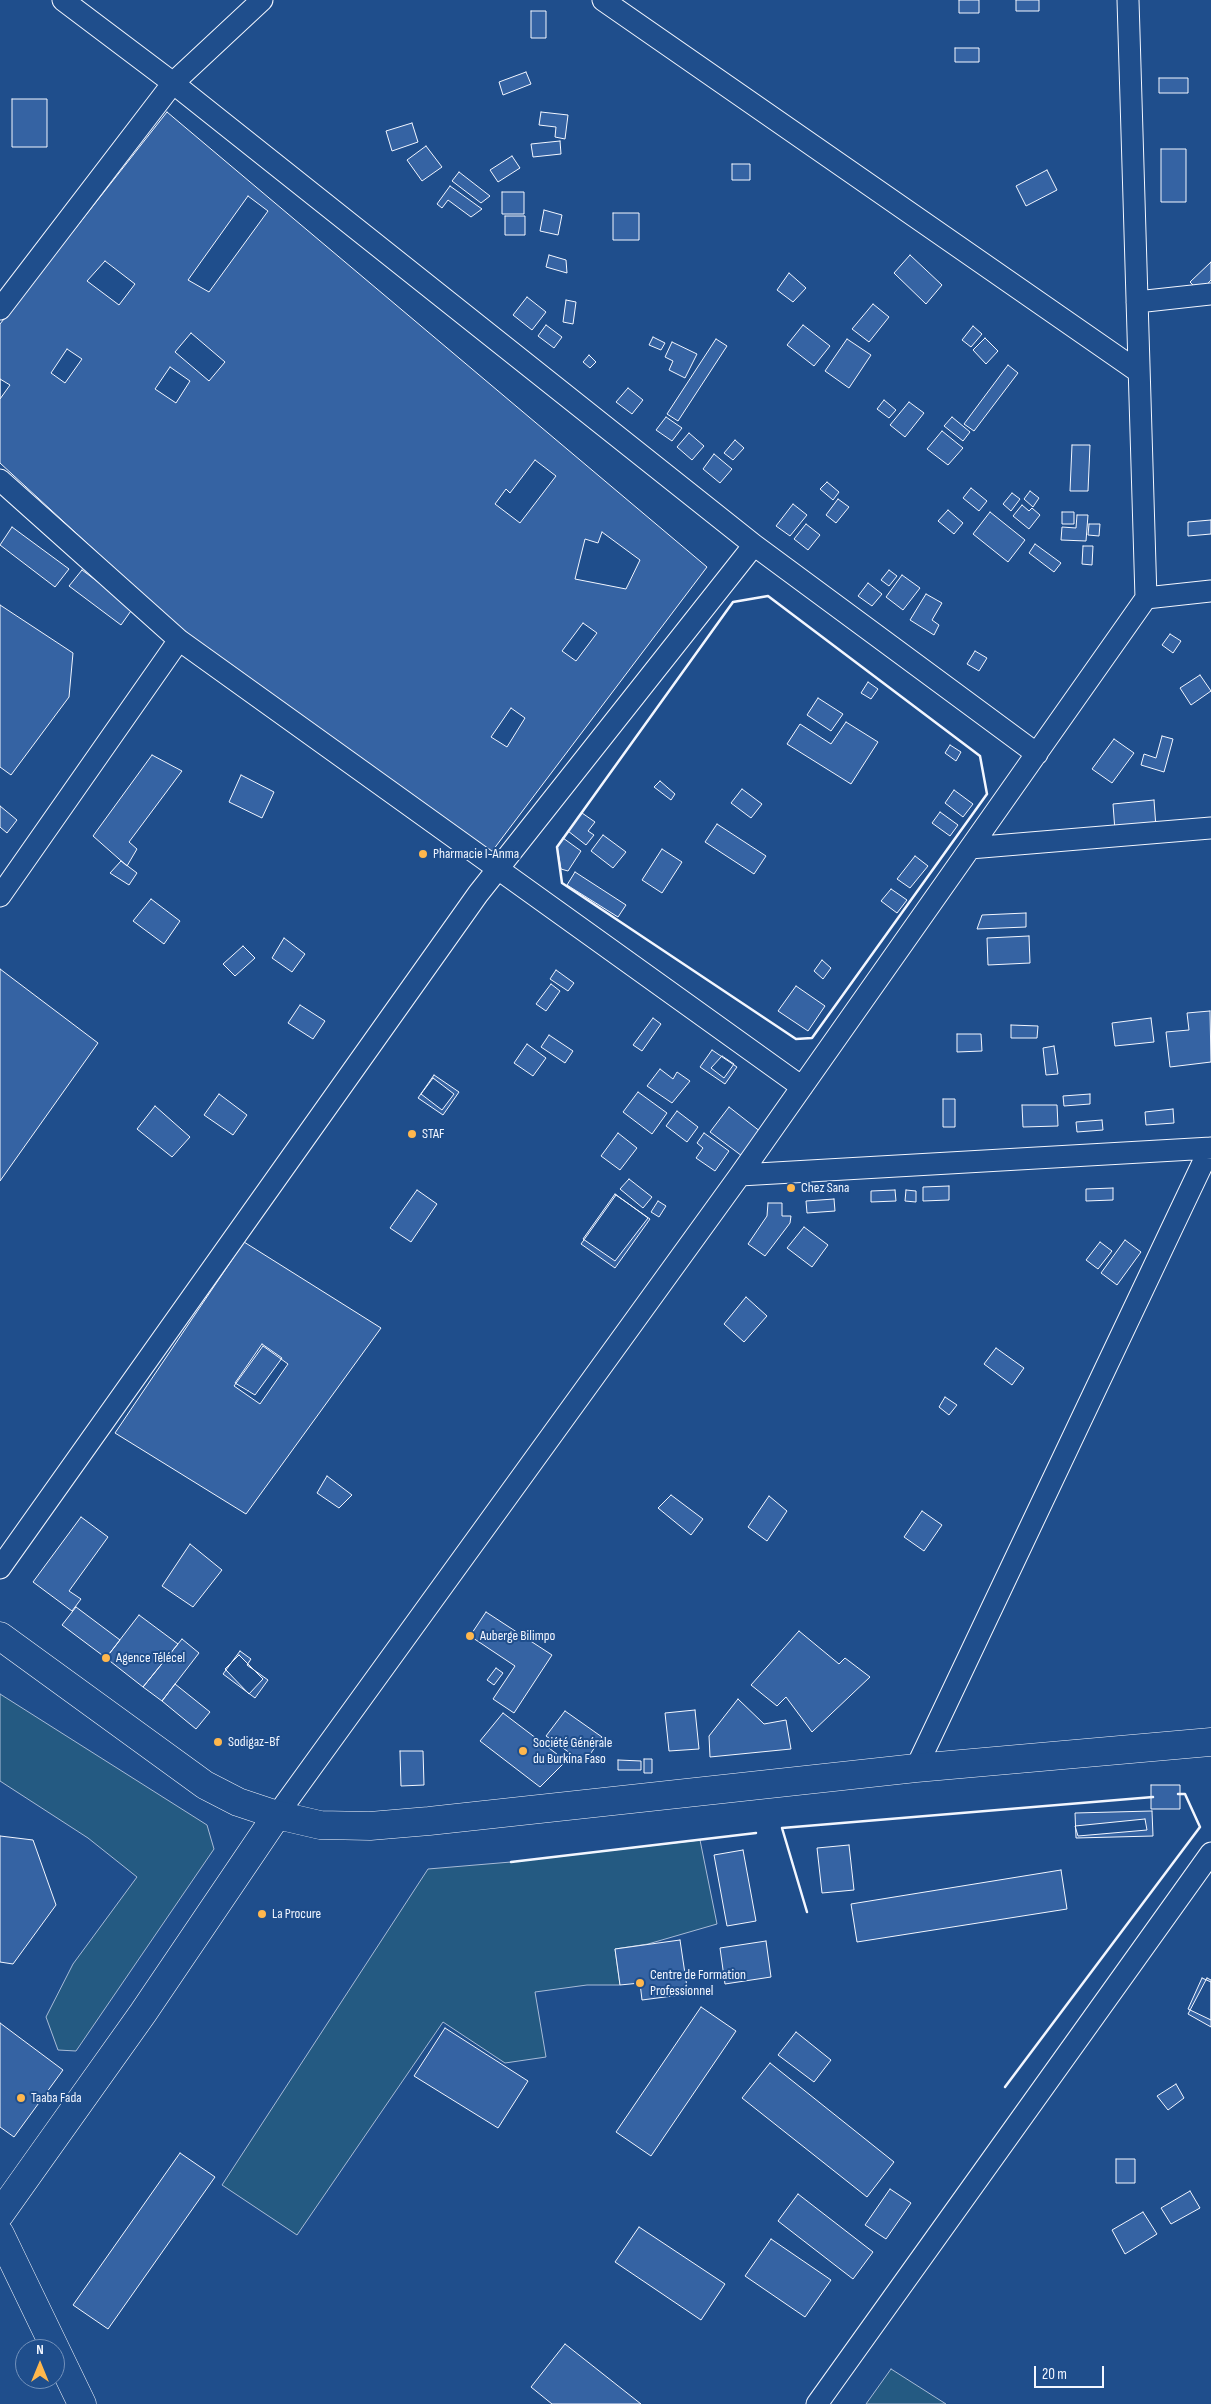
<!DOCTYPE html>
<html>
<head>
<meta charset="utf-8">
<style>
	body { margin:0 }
	#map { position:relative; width:1211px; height:2404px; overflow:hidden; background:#1f4e8c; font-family:"Sofia Sans Condensed",sans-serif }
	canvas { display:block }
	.north { position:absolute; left:15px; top:2339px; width:50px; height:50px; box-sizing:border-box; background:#1f4e8c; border:1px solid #7391ba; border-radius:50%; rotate:0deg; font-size:14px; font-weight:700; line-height:20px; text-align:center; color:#f2f6ff }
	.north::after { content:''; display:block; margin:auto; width:18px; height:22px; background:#ffb74d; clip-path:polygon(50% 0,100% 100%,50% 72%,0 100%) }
	.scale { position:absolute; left:1034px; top:2366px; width:70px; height:22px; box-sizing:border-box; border:2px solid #f2f6ff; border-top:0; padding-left:6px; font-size:15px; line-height:18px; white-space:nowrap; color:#f2f6ff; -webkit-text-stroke:4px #1f4e8c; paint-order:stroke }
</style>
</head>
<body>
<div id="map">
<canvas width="1211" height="2404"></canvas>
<div class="north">N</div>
<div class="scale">20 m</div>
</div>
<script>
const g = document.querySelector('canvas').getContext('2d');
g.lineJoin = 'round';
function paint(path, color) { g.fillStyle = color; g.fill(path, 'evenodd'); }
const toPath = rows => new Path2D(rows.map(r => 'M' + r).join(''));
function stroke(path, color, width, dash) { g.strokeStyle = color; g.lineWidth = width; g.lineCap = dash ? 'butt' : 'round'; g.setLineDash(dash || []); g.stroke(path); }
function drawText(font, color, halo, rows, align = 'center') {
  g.font = font + ' "Sofia Sans Condensed",sans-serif'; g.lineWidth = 4; g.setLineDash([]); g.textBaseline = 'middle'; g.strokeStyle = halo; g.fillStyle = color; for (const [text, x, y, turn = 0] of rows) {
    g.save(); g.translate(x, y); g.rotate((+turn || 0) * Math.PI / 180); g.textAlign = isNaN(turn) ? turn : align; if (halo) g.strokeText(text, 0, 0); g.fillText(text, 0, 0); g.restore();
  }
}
const green = toPath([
	[0,1694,207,1825,214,1849,76,2051,58,2050,46,2017,73,1964,137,1877,88,1838,0,1781,0,1694],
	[700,1840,717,1924,648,1944,615,1949,620,1985,587,1985,535,1992,546,2057,505,2063,443,2022,297,2235,222,2185,428,1869,511,1862,700,1840],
	[891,2369,946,2404,866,2404,891,2369]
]);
const building = toPath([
	[959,0,979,0,979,13,959,13,959,0],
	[1016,0,1039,0,1039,11,1016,11,1016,0],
	[531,11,546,11,546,38,531,38,531,11],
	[955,48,979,48,979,62,955,62,955,48],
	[526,72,531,84,503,95,499,82,526,72],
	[1159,78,1188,78,1188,93,1159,93,1159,78],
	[12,99,47,99,47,147,12,147,12,99],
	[167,112,707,567,490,854,178,627,0,463,0,324,167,112],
	[541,112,568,115,565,139,555,137,556,127,539,125,541,112],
	[412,123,418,142,392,151,386,131,412,123],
	[560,141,561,154,533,157,531,144,560,141],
	[426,146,442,167,422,181,407,160,426,146],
	[1161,149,1186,149,1186,202,1161,202,1161,149],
	[512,156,520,168,498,182,490,170,512,156],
	[732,164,750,164,750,180,732,180,732,164],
	[1047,170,1057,190,1026,206,1016,186,1047,170],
	[459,172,490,196,481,203,452,181,459,172],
	[450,186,482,209,471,217,448,200,442,208,437,204,450,186],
	[502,192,524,192,524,214,502,214,502,192],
	[248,196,268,211,209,292,188,280,248,196],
	[544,210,562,215,558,235,540,231,544,210],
	[613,213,639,213,639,240,613,240,613,213],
	[505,216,525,216,525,235,505,235,505,216],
	[549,255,566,260,567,273,546,267,549,255],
	[910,255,942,285,926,304,894,273,910,255],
	[105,261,135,284,119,305,87,281,105,261],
	[1211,262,1211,280,1200,292,1190,282,1211,262],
	[789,273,806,288,793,302,777,290,789,273],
	[527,297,546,312,532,330,513,315,527,297],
	[566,300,576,302,573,324,563,322,566,300],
	[873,304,889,317,869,342,852,329,873,304],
	[546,325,562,337,554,348,538,336,546,325],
	[803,325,830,346,814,366,787,345,803,325],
	[973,326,982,334,971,347,962,340,973,326],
	[191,333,225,362,209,381,175,352,191,333],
	[653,337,665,343,661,350,649,345,653,337],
	[985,338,998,351,986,364,973,350,985,338],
	[716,339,727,346,678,421,667,414,716,339],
	[847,339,871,355,849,388,825,371,847,339],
	[672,342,697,354,685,378,669,370,673,361,665,357,672,342],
	[67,349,82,359,65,383,51,373,67,349],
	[589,355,596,362,590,368,583,362,589,355],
	[1008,365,1018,373,974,431,964,424,1008,365],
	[170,367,190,381,176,403,155,389,170,367],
	[0,379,10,385,0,399,0,379],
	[628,388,643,400,632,414,616,402,628,388],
	[884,400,896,410,889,418,877,409,884,400],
	[909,402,924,413,905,437,890,425,909,402],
	[666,417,682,428,672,441,656,430,666,417],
	[952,417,970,432,963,441,944,426,952,417],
	[942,431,963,448,948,465,927,449,942,431],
	[689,433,704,446,692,460,677,447,689,433],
	[735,440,744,448,733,460,724,453,735,440],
	[1072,445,1090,445,1088,491,1070,491,1072,445],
	[714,454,732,469,720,483,703,469,714,454],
	[535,460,556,476,520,523,495,504,506,489,510,493,535,460],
	[827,482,839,492,833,500,820,489,827,482],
	[971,488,987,501,979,511,963,498,971,488],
	[1030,491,1039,498,1033,507,1024,499,1030,491],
	[1012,493,1020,499,1011,511,1003,504,1012,493],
	[838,499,849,507,836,523,826,515,838,499],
	[793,504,807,515,790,536,776,526,793,504],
	[1022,505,1029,511,1032,508,1040,515,1029,529,1013,516,1022,505],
	[948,510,963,523,954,534,938,521,948,510],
	[990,512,1025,540,1008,562,973,534,990,512],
	[1062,512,1074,512,1074,524,1062,524,1062,512],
	[1077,515,1088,515,1086,541,1061,540,1062,527,1076,528,1077,515],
	[1211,520,1211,534,1188,536,1188,522,1211,520],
	[806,524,820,535,808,550,794,539,806,524],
	[1089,524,1100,524,1099,536,1088,535,1089,524],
	[12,527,69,569,55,587,0,545,12,527],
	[602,532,640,560,626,589,575,579,585,539,598,543,602,532],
	[1035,544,1061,563,1054,572,1029,553,1035,544],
	[1083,546,1093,546,1092,565,1082,564,1083,546],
	[82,570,133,608,121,625,69,586,82,570],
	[889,570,897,576,889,586,881,580,889,570],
	[902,575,920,588,903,610,886,597,902,575],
	[868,583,882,594,872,606,858,596,868,583],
	[926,594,942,603,932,620,939,625,934,635,910,620,926,594],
	[0,605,73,653,69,697,11,775,0,767,0,605],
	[583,623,597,633,576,661,562,651,583,623],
	[1170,634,1181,641,1173,653,1162,645,1170,634],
	[975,651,987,658,979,671,967,664,975,651],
	[1200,675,1211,691,1191,705,1180,688,1200,675],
	[868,682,878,689,871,699,861,693,868,682],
	[818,698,843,714,831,731,807,715,818,698],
	[511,708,525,718,507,747,491,737,511,708],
	[846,722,878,742,851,784,787,744,800,724,831,744,846,722],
	[1162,736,1173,739,1164,772,1141,765,1144,754,1156,758,1162,736],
	[1114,739,1134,753,1112,783,1092,769,1114,739],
	[950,745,961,752,956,761,945,753,950,745],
	[152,755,182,771,129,842,137,849,127,866,93,836,152,755],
	[241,775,274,792,262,818,229,802,241,775],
	[660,781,675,794,671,800,654,787,660,781],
	[742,789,762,804,751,818,731,803,742,789],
	[954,790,973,804,963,817,945,803,954,790],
	[1154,800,1156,828,1115,831,1113,804,1154,800],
	[0,806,17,820,7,833,0,827,0,806],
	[940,812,958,825,950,836,932,823,940,812],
	[582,813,595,822,588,831,594,835,586,845,568,831,582,813],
	[717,824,766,856,754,874,705,842,717,824],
	[603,835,626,852,613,868,591,851,603,835],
	[563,838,581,851,568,871,561,869,557,847,563,838],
	[662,849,682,862,662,893,642,880,662,849],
	[915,856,928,866,910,888,897,879,915,856],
	[121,861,137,873,129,885,110,873,121,861],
	[575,872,626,905,618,917,567,885,575,872],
	[891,889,907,900,897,913,881,901,891,889],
	[151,899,180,921,164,944,133,921,151,899],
	[1026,913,1026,927,977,929,982,915,1026,913],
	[1029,936,1030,963,988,965,987,938,1029,936],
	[284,938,305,954,292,972,272,958,284,938],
	[243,946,255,958,235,976,223,964,243,946],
	[822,960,831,968,823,979,814,971,822,960],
	[0,969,98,1043,0,1181,0,969],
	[556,970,574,983,568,991,550,979,556,970],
	[551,984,560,991,546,1011,536,1004,551,984],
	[796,986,825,1006,808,1031,778,1011,796,986],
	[300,1005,325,1021,313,1039,288,1023,300,1005],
	[1210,1011,1211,1062,1170,1067,1166,1032,1189,1030,1187,1013,1210,1011],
	[653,1018,661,1024,642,1051,633,1045,653,1018],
	[1151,1018,1154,1042,1115,1046,1112,1023,1151,1018],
	[1011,1025,1038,1026,1037,1038,1011,1038,1011,1025],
	[957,1034,981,1034,982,1051,957,1052,957,1034],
	[549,1035,573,1051,565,1063,541,1047,549,1035],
	[527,1044,546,1058,533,1076,514,1063,527,1044],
	[1054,1046,1058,1074,1046,1075,1043,1048,1054,1046],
	[712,1050,737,1067,725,1084,700,1067,712,1050],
	[722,1056,734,1064,724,1078,711,1068,722,1056],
	[660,1069,673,1079,677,1072,690,1081,672,1103,647,1086,660,1069],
	[434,1075,459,1092,443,1115,418,1098,434,1075],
	[433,1078,454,1094,442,1110,421,1094,433,1078],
	[638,1092,667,1113,652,1134,623,1112,638,1092],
	[219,1094,247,1115,233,1135,204,1115,219,1094],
	[1090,1094,1090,1104,1064,1106,1063,1096,1090,1094],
	[943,1099,955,1099,955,1127,943,1127,943,1099],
	[1022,1105,1057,1105,1058,1126,1023,1127,1022,1105],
	[155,1106,190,1137,172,1157,137,1129,155,1106],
	[729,1107,761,1132,742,1156,710,1132,729,1107],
	[1173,1109,1174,1123,1146,1125,1145,1112,1173,1109],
	[677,1111,698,1127,687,1142,666,1126,677,1111],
	[1102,1120,1103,1130,1077,1132,1076,1122,1102,1120],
	[618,1133,637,1148,620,1170,601,1156,618,1133],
	[704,1133,729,1151,715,1171,696,1158,703,1148,697,1143,704,1133],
	[629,1179,652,1197,643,1208,620,1189,629,1179],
	[949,1186,949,1200,923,1201,923,1187,949,1186],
	[1113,1188,1113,1200,1086,1201,1086,1189,1113,1188],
	[417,1190,437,1204,411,1242,390,1228,417,1190],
	[895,1190,896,1201,871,1202,871,1191,895,1190],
	[906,1190,916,1191,916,1202,905,1201,906,1190],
	[615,1194,648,1218,615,1261,583,1239,615,1194],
	[616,1195,650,1219,615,1268,581,1244,616,1195],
	[834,1199,835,1211,807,1213,806,1201,834,1199],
	[658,1201,666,1206,659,1217,651,1212,658,1201],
	[768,1203,782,1203,782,1216,791,1216,790,1223,765,1256,748,1244,767,1216,768,1203],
	[804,1227,828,1245,812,1267,787,1248,804,1227],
	[1125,1240,1141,1252,1117,1285,1101,1273,1125,1240],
	[244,1242,381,1328,246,1514,115,1433,244,1242],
	[1100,1242,1112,1251,1098,1269,1086,1260,1100,1242],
	[746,1297,767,1316,744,1342,724,1324,746,1297],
	[262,1344,282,1358,255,1395,235,1383,262,1344],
	[263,1346,288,1364,260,1404,234,1386,263,1346],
	[996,1348,1024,1368,1012,1385,984,1364,996,1348],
	[945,1397,957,1405,949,1415,939,1407,945,1397],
	[327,1476,352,1495,339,1508,317,1493,327,1476],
	[671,1495,703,1519,691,1535,658,1508,671,1495],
	[769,1496,787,1511,767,1541,748,1527,769,1496],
	[922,1511,942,1525,924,1551,904,1537,922,1511],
	[81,1517,108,1537,69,1591,81,1599,72,1611,33,1582,81,1517],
	[190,1544,222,1570,193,1607,162,1586,190,1544],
	[76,1607,120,1640,106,1658,62,1625,76,1607],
	[486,1612,552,1655,514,1713,493,1699,515,1666,470,1636,486,1612],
	[139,1615,178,1644,143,1687,106,1658,139,1615],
	[799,1631,839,1664,845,1658,870,1677,812,1732,786,1697,777,1706,751,1685,799,1631],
	[182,1639,199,1653,162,1701,143,1687,182,1639],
	[240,1651,251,1659,247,1665,268,1680,255,1698,223,1674,240,1651],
	[239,1655,263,1679,249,1694,225,1669,239,1655],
	[496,1668,503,1673,494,1685,487,1680,496,1668],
	[175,1684,210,1712,196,1729,162,1701,175,1684],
	[738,1699,764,1724,786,1720,791,1749,710,1757,709,1736,738,1699],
	[695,1710,699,1749,669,1751,665,1713,695,1710],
	[565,1711,602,1737,584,1763,546,1736,565,1711],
	[503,1713,566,1761,540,1787,480,1741,503,1713],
	[400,1751,423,1751,424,1785,401,1786,400,1751],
	[644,1759,652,1759,652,1773,644,1773,644,1759],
	[618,1760,641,1761,641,1770,618,1770,618,1760],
	[1151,1785,1180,1785,1180,1809,1151,1809,1151,1785],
	[1152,1811,1153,1836,1076,1838,1075,1813,1152,1811],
	[1145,1819,1147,1830,1078,1836,1075,1826,1145,1819],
	[0,1836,33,1840,56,1905,13,1964,0,1962,0,1836],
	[849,1845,854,1890,822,1893,817,1848,849,1845],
	[743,1850,756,1921,727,1926,714,1855,743,1850],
	[1061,1870,1067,1909,857,1942,851,1904,1061,1870],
	[680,1940,688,1994,642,2000,640,1983,620,1985,615,1949,680,1940],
	[766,1941,771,1977,725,1984,720,1948,766,1941],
	[1202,1978,1211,1982,1211,2020,1188,2009,1202,1978],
	[1207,1978,1211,1980,1211,2027,1188,2014,1207,1978],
	[701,2007,736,2031,651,2156,616,2132,701,2007],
	[0,2023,63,2070,14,2137,0,2127,0,2023],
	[445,2028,528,2081,498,2128,414,2076,445,2028],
	[796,2032,831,2060,814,2082,778,2055,796,2032],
	[770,2063,894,2162,867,2197,742,2098,770,2063],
	[1176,2084,1184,2098,1168,2110,1157,2096,1176,2084],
	[180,2153,215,2177,108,2329,73,2305,180,2153],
	[1116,2159,1135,2159,1135,2183,1116,2183,1116,2159],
	[890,2189,911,2203,886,2239,865,2225,890,2189],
	[1190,2191,1200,2208,1171,2224,1161,2208,1190,2191],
	[798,2194,873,2252,853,2279,778,2221,798,2194],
	[1143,2212,1157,2234,1125,2254,1112,2230,1143,2212],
	[639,2227,725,2284,701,2320,615,2262,639,2227],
	[771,2239,831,2280,805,2317,745,2276,771,2239],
	[565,2344,641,2404,552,2404,531,2387,565,2344]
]);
const minor = toPath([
	[63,0,173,83,754,545,1037,754],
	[603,0,1139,372],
	[1137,302,1211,294],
	[0,309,173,83,262,0],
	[0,480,179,640,802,1087],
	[1146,598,1211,591],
	[970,848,1211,828],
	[0,896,179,640],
	[740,1175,1211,1148],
	[0,1568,478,894,754,545],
	[916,1768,1210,1148],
	[277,1815,740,1175,1146,598,1128,0],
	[817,2404,1211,1853]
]);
const trunk = toPath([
	[0,1636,205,1785,238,1802,277,1815,320,1825,370,1826,429,1821,916,1768,1211,1742],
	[0,2214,143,2013,277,1815],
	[0,2234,82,2404]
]);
const wall = toPath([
	[768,596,980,756,987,794,812,1038,796,1039,562,883,557,847,733,602,768,596],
	[511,1862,756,1833],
	[807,1912,782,1828,1153,1797],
	[1005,2087,1200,1827,1185,1794,1178,1794]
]);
const markers = [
	[423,854,5,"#ffb74d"],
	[412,1134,5,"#ffb74d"],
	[791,1188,5,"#ffb74d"],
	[470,1636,5,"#ffb74d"],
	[106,1658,5,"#ffb74d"],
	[218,1742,5,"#ffb74d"],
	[523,1751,5,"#ffb74d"],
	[262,1914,5,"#ffb74d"],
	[640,1983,5,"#ffb74d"],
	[21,2098,5,"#ffb74d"]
];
const poiNames = [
	["Pharmacie I-Anma",433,854],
	["STAF",422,1134],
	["Chez Sana",801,1188],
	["Auberge Bilimpo",480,1636],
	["Agence Télécel",116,1658],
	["Sodigaz-Bf",228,1742],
	["Société Générale",533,1743],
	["du Burkina Faso",533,1759],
	["La Procure",272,1914],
	["Centre de Formation",650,1975],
	["Professionnel",650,1991],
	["Taaba Fada",31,2098]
];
paint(green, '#245a82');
stroke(green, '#a8bbd7', 1);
paint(building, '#3563a3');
stroke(building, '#f2f6ff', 1);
stroke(minor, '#f2f6ff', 23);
stroke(trunk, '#f2f6ff', 29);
stroke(minor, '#1f4e8c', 21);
stroke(trunk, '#1f4e8c', 28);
stroke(wall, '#f2f6ff', 2.5);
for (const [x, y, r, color] of markers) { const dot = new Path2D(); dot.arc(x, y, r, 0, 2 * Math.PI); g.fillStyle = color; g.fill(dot); stroke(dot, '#1f4e8c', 2); }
drawText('14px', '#f2f6ff', '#1f4e8c', poiNames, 'left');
</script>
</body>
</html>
